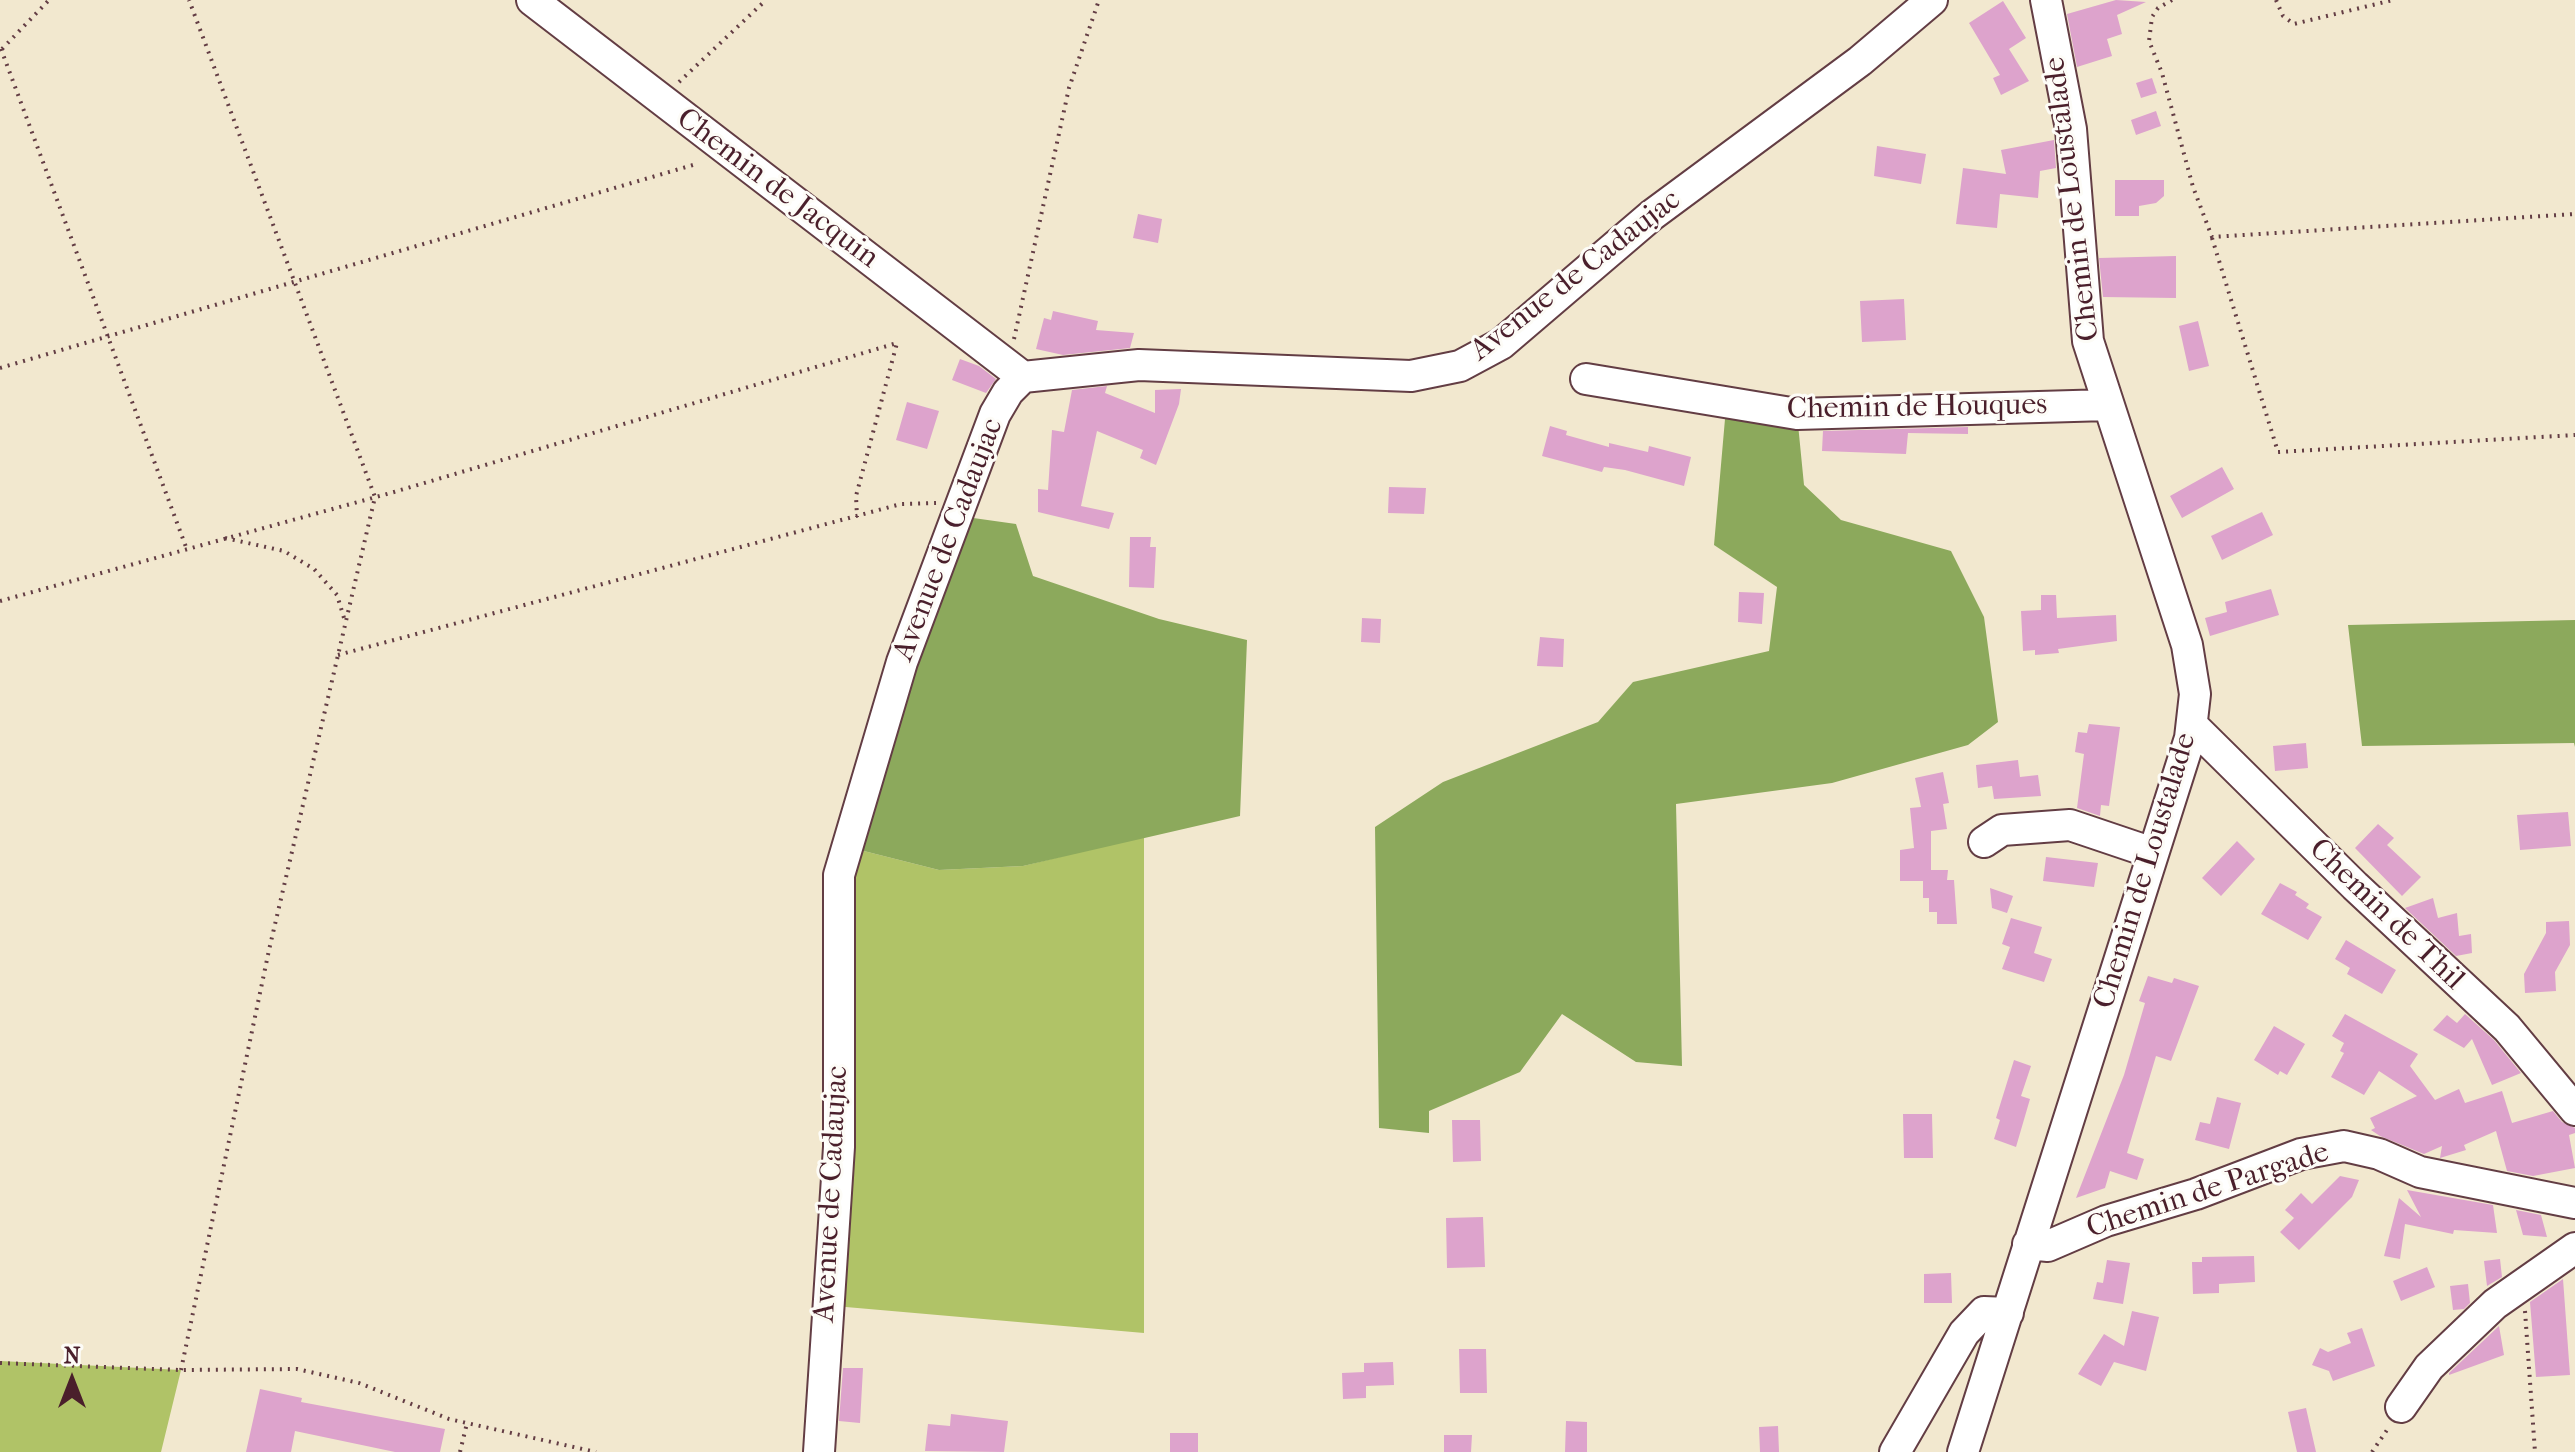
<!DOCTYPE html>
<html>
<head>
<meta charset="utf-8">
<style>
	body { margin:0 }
	#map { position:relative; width:2575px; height:1452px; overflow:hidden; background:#f2e8cf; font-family:"IM FELL French Canon",serif }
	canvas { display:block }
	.north { position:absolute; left:32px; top:1340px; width:80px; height:80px; -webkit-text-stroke:6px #fdfcf7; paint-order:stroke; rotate:0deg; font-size:22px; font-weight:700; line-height:32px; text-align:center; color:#4a1f2b }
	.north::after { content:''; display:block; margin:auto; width:28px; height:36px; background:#4a1f2b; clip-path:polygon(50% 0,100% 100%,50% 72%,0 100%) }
</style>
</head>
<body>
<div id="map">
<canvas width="2575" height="1452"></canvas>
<div class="north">N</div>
</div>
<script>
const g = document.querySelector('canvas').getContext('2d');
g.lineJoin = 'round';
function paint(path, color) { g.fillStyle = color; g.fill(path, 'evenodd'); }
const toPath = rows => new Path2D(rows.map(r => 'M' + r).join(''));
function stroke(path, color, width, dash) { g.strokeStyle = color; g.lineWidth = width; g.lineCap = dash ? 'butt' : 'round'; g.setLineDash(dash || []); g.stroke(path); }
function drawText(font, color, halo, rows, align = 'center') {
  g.font = font + ' "IM FELL French Canon",serif'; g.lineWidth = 6; g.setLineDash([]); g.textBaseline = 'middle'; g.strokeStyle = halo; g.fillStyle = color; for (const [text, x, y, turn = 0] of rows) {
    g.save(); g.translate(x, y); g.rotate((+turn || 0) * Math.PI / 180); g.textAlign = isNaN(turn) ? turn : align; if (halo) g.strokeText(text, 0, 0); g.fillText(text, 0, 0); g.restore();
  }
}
const green = toPath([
	[1144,836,1144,1333,823,1305,852,848,939,870,1023,866],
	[0,1361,181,1370,161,1452,0,1452]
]);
const forest = toPath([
	[1797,414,1804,485,1841,520,1951,551,1984,617,1998,722,1968,745,1832,783,1676,804,1682,1066,1636,1062,1562,1014,1520,1072,1429,1111,1429,1133,1379,1128,1375,827,1443,782,1598,722,1633,682,1769,651,1777,587,1714,545,1725,419],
	[959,516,1016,524,1033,576,1159,619,1247,640,1240,816,1023,866,939,870,852,848],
	[2575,620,2575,747,2574,743,2362,746,2348,625]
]);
const building = toPath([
	[2116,0,2146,2,2117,15,2122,34,2107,39,2112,56,2077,67,2067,14],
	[2003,1,2026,38,2009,49,2029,81,2001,95,1993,78,2000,75,1969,23],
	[2152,78,2157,93,2141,98,2136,83],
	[2156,111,2161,126,2136,135,2131,120],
	[2054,140,2056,168,2040,171,2038,198,2000,194,1997,228,1956,224,1963,168,2006,174,2001,150],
	[1877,146,1926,154,1921,184,1874,176],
	[2115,180,2164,180,2164,196,2156,203,2139,206,2139,216,2115,216],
	[1138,214,1162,219,1158,243,1133,238],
	[2176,256,2176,298,2103,297,2099,258],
	[1904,299,1906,340,1862,342,1860,301],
	[1053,311,1098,321,1096,330,1134,333,1130,348,1063,355,1036,349,1044,318,1051,320],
	[2198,321,2209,366,2189,371,2179,326],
	[960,359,979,366,996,379,986,393,952,380],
	[1107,386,1105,393,1155,413,1155,390,1181,389,1179,404,1156,465,1140,458,1143,450,1097,431,1081,506,1114,513,1109,529,1038,512,1038,489,1048,490,1052,430,1064,432,1072,390],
	[907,402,939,411,927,449,896,440],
	[1550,426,1567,431,1566,435,1609,447,1609,443,1648,452,1649,446,1691,457,1684,486,1625,470,1604,467,1602,472,1542,456],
	[1968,427,1968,434,1908,433,1906,454,1822,451,1823,431],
	[2222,467,2234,489,2182,518,2170,496],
	[1389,487,1426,488,1424,514,1388,513],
	[2262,512,2273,535,2222,560,2211,536],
	[1130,537,1151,537,1150,547,1156,547,1154,588,1129,587],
	[2271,589,2279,615,2210,636,2205,618,2227,612,2225,602],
	[1739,592,1764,593,1762,624,1738,622],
	[2041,595,2056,595,2057,618,2116,615,2117,641,2058,649,2059,653,2035,655,2035,650,2023,651,2021,611,2041,610],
	[1362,618,1381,619,1380,643,1361,642],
	[1540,637,1564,639,1563,667,1537,666],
	[2089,724,2120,727,2109,806,2101,805,2100,816,2077,808,2084,754,2075,752,2078,732,2087,733],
	[2306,743,2308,768,2275,771,2273,746],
	[2018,760,2020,777,2038,775,2041,796,1994,799,1992,786,1978,788,1976,765],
	[1943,772,1949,803,1943,804,1947,829,1931,831,1931,870,1948,870,1947,880,1954,880,1957,924,1937,924,1937,912,1929,912,1929,898,1923,898,1923,881,1900,881,1900,850,1914,848,1910,808,1921,807,1915,778],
	[2568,812,2571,846,2520,850,2517,815],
	[2378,824,2394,838,2387,845,2421,877,2402,896,2355,848],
	[2237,841,2255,859,2221,896,2202,878],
	[2046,857,2098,863,2094,887,2043,881],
	[2280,883,2297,892,2295,895,2309,904,2306,908,2322,917,2308,940,2261,914],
	[1990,888,2013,896,2007,913,1992,908],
	[2433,898,2438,918,2457,913,2459,936,2471,934,2472,953,2456,956,2405,908],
	[2011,918,2042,927,2034,953,2052,959,2044,982,2002,969,2010,947,2002,944],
	[2569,921,2570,945,2555,972,2556,991,2525,993,2524,974,2546,933,2546,922],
	[2346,940,2396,970,2382,994,2347,974,2350,968,2335,959],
	[2148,976,2172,983,2174,978,2199,986,2171,1061,2156,1056,2127,1153,2144,1159,2137,1180,2110,1171,2105,1188,2076,1198,2124,1075,2145,1003,2139,1001],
	[2345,1014,2418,1054,2410,1066,2435,1100,2459,1089,2465,1103,2502,1091,2512,1123,2553,1111,2562,1122,2575,1128,2575,1133,2569,1135,2575,1168,2533,1176,2507,1171,2496,1131,2464,1145,2466,1150,2440,1158,2442,1146,2424,1154,2380,1136,2371,1130,2375,1128,2370,1118,2417,1096,2379,1071,2364,1095,2331,1077,2344,1053,2340,1051,2344,1043,2332,1036],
	[2465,1014,2494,1040,2521,1073,2492,1085,2472,1039,2464,1048,2433,1030,2447,1015,2457,1023],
	[2274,1026,2305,1044,2287,1075,2280,1071,2278,1075,2254,1060],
	[2014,1060,2031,1066,2021,1096,2030,1099,2016,1147,1994,1139,2000,1120,1996,1118],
	[2217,1097,2241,1103,2229,1149,2195,1140,2200,1122,2210,1124],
	[1903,1114,1932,1114,1933,1158,1904,1158],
	[1452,1120,1480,1120,1481,1161,1453,1162],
	[2340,1176,2359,1180,2352,1197,2299,1250,2280,1232,2294,1218,2285,1210,2301,1193,2312,1204],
	[2407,1190,2493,1205,2497,1233,2454,1230,2453,1234,2405,1224,2400,1259,2384,1256,2399,1198,2421,1217],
	[2516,1210,2541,1215,2547,1237,2523,1235],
	[1483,1217,1485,1267,1447,1268,1446,1218],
	[2254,1256,2255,1282,2219,1284,2219,1293,2193,1294,2192,1262,2202,1262,2202,1257],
	[2500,1259,2502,1277,2487,1286,2484,1261],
	[2107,1260,2130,1263,2123,1304,2093,1299,2097,1282,2103,1283],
	[2427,1267,2435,1287,2401,1301,2393,1281],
	[1951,1273,1952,1303,1924,1303,1924,1274],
	[2563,1279,2570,1375,2536,1377,2530,1302],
	[2468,1284,2470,1303,2464,1309,2453,1310,2450,1286],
	[2132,1311,2159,1317,2146,1371,2114,1362,2101,1386,2078,1374,2104,1334,2124,1346],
	[2499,1326,2504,1355,2449,1375,2449,1373],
	[2362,1328,2375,1366,2333,1381,2329,1371,2312,1365,2320,1348,2328,1352,2351,1343,2347,1333],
	[1459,1349,1486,1349,1487,1393,1460,1393],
	[1393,1362,1394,1385,1366,1386,1366,1398,1343,1399,1342,1373,1364,1372,1364,1363],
	[843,1368,863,1368,860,1423,839,1421],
	[260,1389,302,1398,301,1402,445,1429,440,1452,395,1452,295,1431,291,1452,246,1452],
	[2306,1408,2316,1452,2297,1452,2288,1412],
	[951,1414,1008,1421,1004,1452,925,1451,928,1424,950,1426],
	[1566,1421,1587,1422,1587,1452,1565,1452],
	[1778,1426,1779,1452,1760,1452,1759,1427],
	[1170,1433,1198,1433,1198,1452,1170,1452],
	[1444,1435,1472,1435,1471,1452,1444,1452]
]);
const path = toPath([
	[2172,0,2158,8,2152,17,2149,41,2162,73,2193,187,2212,237,2575,214],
	[2276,0,2283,16,2294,24,2393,0],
	[1,49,186,547],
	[2,49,49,0],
	[679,82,766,0],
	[2212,238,2278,452,2575,435],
	[1014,339,1069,88,1099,0],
	[0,368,693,165],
	[225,538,284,551,314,569,337,595,344,618],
	[0,601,394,492,897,343,856,496,857,517],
	[338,655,901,504,936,503],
	[2525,1311,2535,1452],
	[0,1363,181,1370,297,1369,359,1383,449,1419,596,1452],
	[181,1370,269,950,375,497,189,0],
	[460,1452,467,1423],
	[2372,1452,2389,1427]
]);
const minor = toPath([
	[532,0,1023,377],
	[1586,379,1797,414,2108,405],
	[2192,725,2355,886,2507,1028,2575,1110],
	[1984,842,2002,830,2070,825,2153,853],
	[2028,1244,2048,1246,2106,1221,2196,1194,2301,1154,2344,1146,2379,1154,2420,1172,2575,1203],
	[2401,1407,2429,1367,2495,1304,2575,1248],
	[819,1452,839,1147,839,875,902,662,995,414,1008,392,1023,377,1139,365,1411,376,1460,366,1501,344,1652,215,1860,61,1932,0],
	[1895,1452,1964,1333,1984,1312,2008,1313],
	[1963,1452,2190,738,2195,694,2187,645,2088,341,2071,129,2046,0]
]);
const streetNames = [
	["Chemin de Jacquin",777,189,37],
	["Chemin de Loustalade",2073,199,-97],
	["Avenue de Cadaujac",1576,276,-38],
	["Chemin de Houques",1917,408,-1],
	["Avenue de Cadaujac",949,540,-69],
	["Chemin de Loustalade",2146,871,-73],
	["Chemin de Thil",2386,915,44],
	["Chemin de Pargade",2208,1191,-18],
	["Avenue de Cadaujac",832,1194,-87]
];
paint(green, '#b0c367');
paint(forest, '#8ca95c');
paint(building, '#dda3cc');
stroke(minor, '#633d44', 34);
stroke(path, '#633d44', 4, [2, 6]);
stroke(minor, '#fff', 30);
drawText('30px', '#4a1f2b', '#fdfcf7', streetNames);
</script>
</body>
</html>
